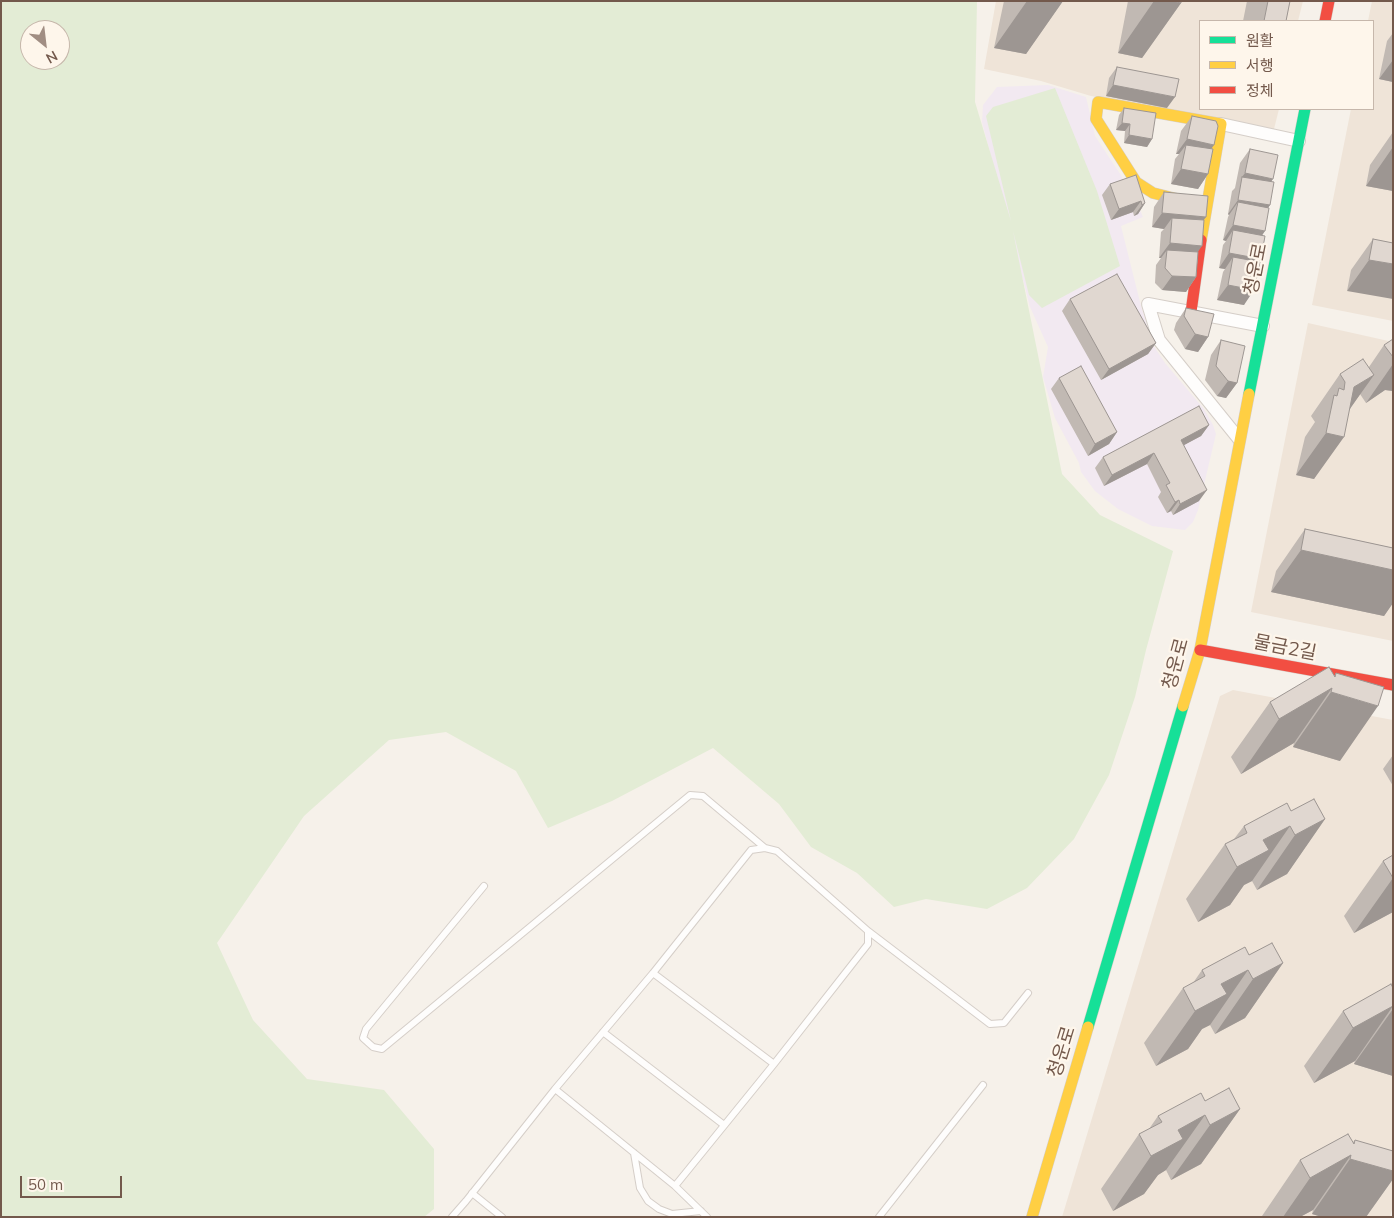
<!DOCTYPE html>
<html>
<head>
<meta charset="utf-8">
<style>
	body { margin:0 }
	#map { position:relative; width:1394px; height:1218px; overflow:hidden; background:#f6f1ea; font-family:Mulish,"Noto Sans KR",sans-serif }
	canvas { display:block }
	.frame { position:absolute; inset:0; border:2px solid #73594c; pointer-events:none }
	.legend { position:absolute; left:1199px; top:20px; width:175px; height:90px; box-sizing:border-box; background:#fef6eb; border:1px solid #c6b7ab; margin:0; padding:6px 9px; list-style:none; font-size:15px; color:#73594c }
	.legend li { display:flex; align-items:center; gap:10px; height:25px }
	.legend b { width:25px; border:1px solid #c6b7ab }
	.north { position:absolute; left:20px; top:20px; width:50px; height:50px; box-sizing:border-box; background:#fef6eb; border:1px solid #c6b7ab; border-radius:50%; rotate:151deg; font-size:14px; font-weight:700; line-height:20px; text-align:center; color:#73594c }
	.north::after { content:''; display:block; margin:auto; width:18px; height:22px; background:#a18e83; clip-path:polygon(50% 0,100% 100%,50% 72%,0 100%) }
	.scale { position:absolute; left:20px; top:1176px; width:102px; height:22px; box-sizing:border-box; border:2px solid #73594c; border-top:0; padding-left:6px; font-size:15px; line-height:18px; white-space:nowrap; color:#73594c; -webkit-text-stroke:4px #fef6eb; paint-order:stroke }
</style>
</head>
<body>
<div id="map">
<canvas width="1394" height="1218"></canvas>
<div class="frame"></div>
<ul class="legend">
<li><b style="height:6px;background:#16e098"></b>원활</li>
<li><b style="height:6px;background:#ffcf43"></b>서행</li>
<li><b style="height:6px;background:#f24e42"></b>정체</li>
</ul>
<div class="north">N</div>
<div class="scale">50 m</div>
</div>
<script>
const g = document.querySelector('canvas').getContext('2d');
g.lineJoin = 'round';
function paint(path, color) { g.fillStyle = color; g.fill(path, 'evenodd'); }
const toPath = rows => new Path2D(rows.map(r => 'M' + r).join(''));
function stroke(path, color, width, dash) { g.strokeStyle = color; g.lineWidth = width; g.lineCap = dash ? 'butt' : 'round'; g.setLineDash(dash || []); g.stroke(path); }
function drawText(font, color, halo, rows, align = 'center') {
  g.font = font + ' Mulish,"Noto Sans KR",sans-serif'; g.lineWidth = 4.5; g.setLineDash([]); g.textBaseline = 'middle'; g.strokeStyle = halo; g.fillStyle = color; for (const [text, x, y, turn = 0] of rows) {
    g.save(); g.translate(x, y); g.rotate((+turn || 0) * Math.PI / 180); g.textAlign = isNaN(turn) ? turn : align; if (halo) g.strokeText(text, 0, 0); g.fillText(text, 0, 0); g.restore();
  }
}
const residential = toPath([
	[996,1,1303,1,1298,21,1200,21,1200,109,1279,109,1274,129,1091,96,1041,81,984,69],
	[1372,1,1393,1,1393,321,1312,305,1351,109,1373,109,1373,21,1368,21],
	[1308,323,1393,342,1393,641,1251,612],
	[1233,690,1393,720,1393,1206,1390,1217,1062,1217,1220,696]
]);
const education = toPath([
	[1048,85,1086,97,1095,136,1132,192,1143,217,1121,226,1141,306,1153,345,1165,363,1204,409,1213,425,1216,434,1198,510,1193,522,1185,530,1152,526,1118,509,1095,491,1081,472,1079,463,1055,418,1043,377,1048,347,1030,307,982,122,983,105,997,87]
]);
const green = toPath([
	[1,1,977,1,975,102,1011,221,986,116,993,107,1055,88,1097,191,1120,266,1042,308,1029,295,1013,231,1062,474,1100,515,1173,551,1146,650,1135,697,1109,775,1074,839,1027,888,987,909,926,899,894,907,857,873,811,847,779,804,713,748,612,801,548,828,516,771,446,732,389,740,304,816,217,943,253,1020,307,1079,384,1090,434,1149,434,1209,424,1217,1,1217],
	[30,30,60,30,60,60,30,60]
]);
const lane = toPath([
	[484,886,366,1029,363,1038,373,1047,382,1049,690,795,703,796,765,848],
	[868,931,990,1024,1004,1023,1028,993],
	[653,973,774,1064],
	[603,1032,724,1125],
	[634,1153,640,1188,648,1201,659,1209,672,1214,701,1211],
	[675,1186,774,1064,868,944,868,931,777,851,765,848,751,850,653,973,555,1089,675,1186,707,1217],
	[472,1193,502,1217],
	[452,1217,466,1201,555,1089],
	[879,1217,983,1085]
]);
const street = toPath([
	[1221,124,1299,141],
	[1239,439,1159,340,1148,304,1263,326]
]);
const fast = toPath([
	[1249,394,1305,109],
	[1088,1027,1183,706]
]);
const slow = toPath([
	[1185,201,1153,193,1136,182,1096,119,1098,102,1221,124,1201,240],
	[1183,706,1200,650,1249,394],
	[1032,1217,1088,1027]
]);
const jam = toPath([
	[1325,21,1329,1],
	[1191,312,1201,240],
	[1200,650,1393,685]
]);
const wall = toPath([
	[1004,1,1063,1,1026,54,994,48],
	[1128,1,1181,1,1181,3,1142,58,1118,53],
	[1247,1,1290,1,1286,21,1243,21],
	[1393,33,1393,82,1379,79,1387,41],
	[1117,67,1167,108,1106,96,1109,78],
	[1124,108,1152,139,1147,147,1124,143,1125,131,1116,130,1119,115],
	[1192,116,1211,149,1208,174,1198,189,1171,184,1175,159,1179,154,1176,154,1181,131],
	[1393,132,1393,191,1366,186,1370,165],
	[1250,149,1271,182,1270,205,1268,208,1262,235,1258,262,1244,305,1217,300,1223,272,1225,269,1219,268,1223,245,1226,241,1223,240,1228,217,1229,215,1228,214,1232,191,1235,188,1240,163],
	[1110,184,1145,203,1138,214,1134,216,1133,212,1111,220,1102,195],
	[1164,192,1204,220,1198,252,1196,277,1186,292,1162,290,1155,283,1156,265,1161,258,1159,258,1161,232,1164,229,1152,227,1154,207],
	[1373,239,1393,243,1347,291,1351,270],
	[1070,299,1156,343,1148,354,1101,380,1062,311],
	[1186,308,1208,337,1198,352,1185,349,1174,330,1176,323],
	[1393,339,1393,391,1385,390,1366,403,1360,394,1350,409,1314,479,1296,475,1305,437,1315,422,1311,416,1340,374,1369,367,1384,345],
	[1221,340,1237,383,1226,398,1217,396,1205,380,1211,355],
	[1059,378,1117,432,1109,444,1088,456,1051,389],
	[1209,425,1201,436,1184,445,1199,501,1173,515,1171,511,1167,513,1158,497,1161,492,1147,464,1104,486,1095,468,1103,457],
	[1305,529,1393,548,1393,603,1384,616,1271,592,1276,571],
	[1336,673,1340,761,1293,747,1294,743,1241,774,1231,757,1270,702,1334,676],
	[1393,755,1393,786,1383,769],
	[1291,811,1325,819,1287,874,1257,890,1252,881,1244,885,1230,905,1198,922,1186,899,1225,844,1234,839,1244,826],
	[1393,855,1393,912,1354,933,1344,916,1383,861],
	[1249,955,1283,963,1245,1018,1215,1034,1210,1025,1202,1029,1188,1049,1156,1066,1144,1043,1183,988,1193,983,1202,970],
	[1393,988,1393,1076,1354,1064,1355,1061,1314,1083,1304,1066,1343,1011],
	[1205,1101,1240,1109,1201,1164,1171,1180,1166,1170,1158,1175,1144,1194,1113,1211,1101,1189,1139,1134,1149,1129,1158,1116],
	[1355,1140,1393,1179,1366,1217,1322,1217,1312,1214,1313,1210,1300,1217,1263,1217,1262,1216,1300,1160,1353,1142]
]);
const shadedWall = toPath([
	[1027,1,1063,1,1026,54,994,48],
	[1154,1,1172,1,1181,3,1142,58,1118,53],
	[1393,60,1393,82,1379,79],
	[1113,85,1175,97,1167,108,1106,96],
	[1122,123,1130,124,1125,131,1116,130],
	[1129,135,1152,139,1147,147,1124,143],
	[1187,139,1214,145,1204,159,1186,145,1179,154,1176,154],
	[1393,147,1393,191,1366,186],
	[1181,169,1208,174,1198,189,1171,184],
	[1245,173,1273,179,1263,194,1242,177],
	[1238,200,1270,205,1259,220,1238,202,1229,215,1228,214],
	[1141,201,1133,212,1111,220,1119,209],
	[1145,203,1138,214,1134,216,1142,205],
	[1162,213,1206,217,1195,232,1172,218,1164,229,1152,227],
	[1233,225,1265,231,1255,246,1233,230,1226,241,1223,240],
	[1170,243,1202,246,1192,260,1167,250,1161,258,1159,258],
	[1229,253,1261,259,1250,274,1233,257,1225,269,1219,268],
	[1369,260,1393,264,1393,299,1347,291],
	[1172,276,1196,277,1186,292,1162,290],
	[1228,285,1254,290,1244,305,1217,300],
	[1195,334,1208,337,1198,352,1185,349],
	[1156,343,1148,354,1101,380,1109,369],
	[1393,364,1393,391,1385,390,1366,403],
	[1374,375,1344,417,1354,387],
	[1228,381,1237,383,1226,398,1217,396],
	[1209,425,1201,436,1173,451,1181,440],
	[1117,432,1109,444,1088,456,1095,444],
	[1326,433,1344,437,1314,479,1296,475],
	[1154,453,1147,464,1104,486,1112,475],
	[1207,490,1199,501,1173,515,1180,504],
	[1179,500,1171,511,1167,513,1175,502],
	[1301,550,1393,570,1393,603,1384,616,1271,592],
	[1332,688,1294,743,1241,774,1279,719],
	[1331,692,1378,706,1340,761,1293,747],
	[1325,819,1287,874,1257,890,1295,835],
	[1290,826,1252,881,1244,885,1230,905,1198,922,1237,867,1263,840],
	[1393,878,1393,912,1354,933],
	[1283,963,1245,1018,1215,1034,1253,979],
	[1248,970,1210,1025,1202,1029,1188,1049,1156,1066,1195,1011,1221,984],
	[1393,1006,1355,1061,1314,1083,1353,1028],
	[1393,1009,1393,1076,1354,1064],
	[1240,1109,1201,1164,1171,1180,1210,1125],
	[1205,1115,1166,1170,1158,1175,1144,1194,1113,1211,1151,1156,1178,1130],
	[1351,1155,1313,1210,1300,1217,1283,1217,1310,1178],
	[1350,1159,1393,1171,1393,1179,1366,1217,1322,1217,1312,1214]
]);
const building = toPath([
	[1172,1,1181,1,1181,3,1172,1],
	[1268,1,1290,1,1286,21,1264,21,1268,1],
	[1117,67,1179,79,1175,97,1113,85,1117,67],
	[1124,108,1156,113,1152,139,1129,135,1130,124,1122,123,1124,108],
	[1192,116,1216,121,1218,126,1214,145,1187,139,1192,116],
	[1186,145,1213,149,1208,174,1181,169,1186,145],
	[1250,149,1278,155,1273,179,1245,173,1250,149],
	[1136,175,1145,203,1142,205,1141,201,1119,209,1110,184,1136,175],
	[1242,177,1274,182,1270,205,1238,200,1242,177],
	[1164,192,1208,196,1206,217,1162,213,1164,192],
	[1238,202,1269,208,1265,231,1233,225,1238,202],
	[1172,218,1204,220,1202,246,1170,243,1172,218],
	[1233,230,1265,236,1261,259,1229,253,1233,230],
	[1373,239,1393,243,1393,264,1369,260,1373,239],
	[1167,250,1198,252,1196,277,1172,276,1165,268,1167,250],
	[1233,257,1260,262,1254,290,1228,285,1233,257],
	[1117,274,1156,343,1109,369,1070,299,1117,274],
	[1186,308,1214,314,1208,337,1195,334,1184,316,1186,308],
	[1393,339,1393,357,1384,345,1393,339],
	[1221,340,1245,346,1237,383,1228,381,1216,366,1221,340],
	[1363,359,1374,375,1354,387,1344,437,1326,433,1334,395,1337,396,1339,388,1344,390,1345,382,1340,374,1363,359],
	[1081,366,1117,432,1095,444,1059,378,1081,366],
	[1199,406,1209,425,1181,440,1207,490,1180,504,1179,500,1175,502,1166,485,1170,483,1154,453,1112,475,1103,457,1199,406],
	[1305,529,1393,548,1393,570,1301,550,1305,529],
	[1329,667,1335,677,1336,673,1384,687,1378,706,1331,692,1332,688,1279,719,1270,702,1329,667],
	[1314,799,1325,819,1295,835,1290,826,1263,840,1269,850,1237,867,1225,844,1247,833,1244,826,1287,803,1291,811,1314,799],
	[1393,855,1393,878,1383,861,1393,855],
	[1272,943,1283,963,1253,979,1248,970,1221,984,1227,994,1195,1011,1183,988,1205,976,1202,970,1245,947,1249,955,1272,943],
	[1391,984,1393,988,1393,1006,1353,1028,1343,1011,1391,984],
	[1229,1088,1240,1109,1210,1125,1205,1115,1178,1130,1183,1139,1151,1156,1139,1134,1162,1122,1158,1116,1201,1093,1205,1101,1229,1088],
	[1348,1134,1354,1144,1355,1140,1393,1151,1393,1171,1350,1159,1351,1155,1310,1178,1300,1160,1348,1134]
]);
const streetNames = [
	["청운로",1256,269,-79],
	["물금2길",1285,648,11],
	["청운로",1176,664,-75],
	["청운로",1062,1052,-73]
];
paint(residential, '#efe4d8');
paint(education, '#f2e9f1');
paint(green, '#e3ecd5');
stroke(lane, '#d5cec8', 8);
stroke(street, '#d5cec8', 14);
stroke(fast, '#d5cec7', 12);
stroke(slow, '#d5cec7', 12);
stroke(jam, '#d5cec7', 12);
stroke(lane, '#fefdfc', 6);
stroke(street, '#fefdfc', 12);
stroke(fast, '#16e098', 11);
stroke(slow, '#ffcf43', 11);
stroke(jam, '#f24e42', 11);
paint(wall, '#c1b9b3');
paint(shadedWall, '#9d9692');
paint(building, '#e0d7d0');
stroke(building, '#9d9692', 1);
drawText('19px', '#73594c', '#fef6eb', streetNames);
</script>
</body>
</html>
